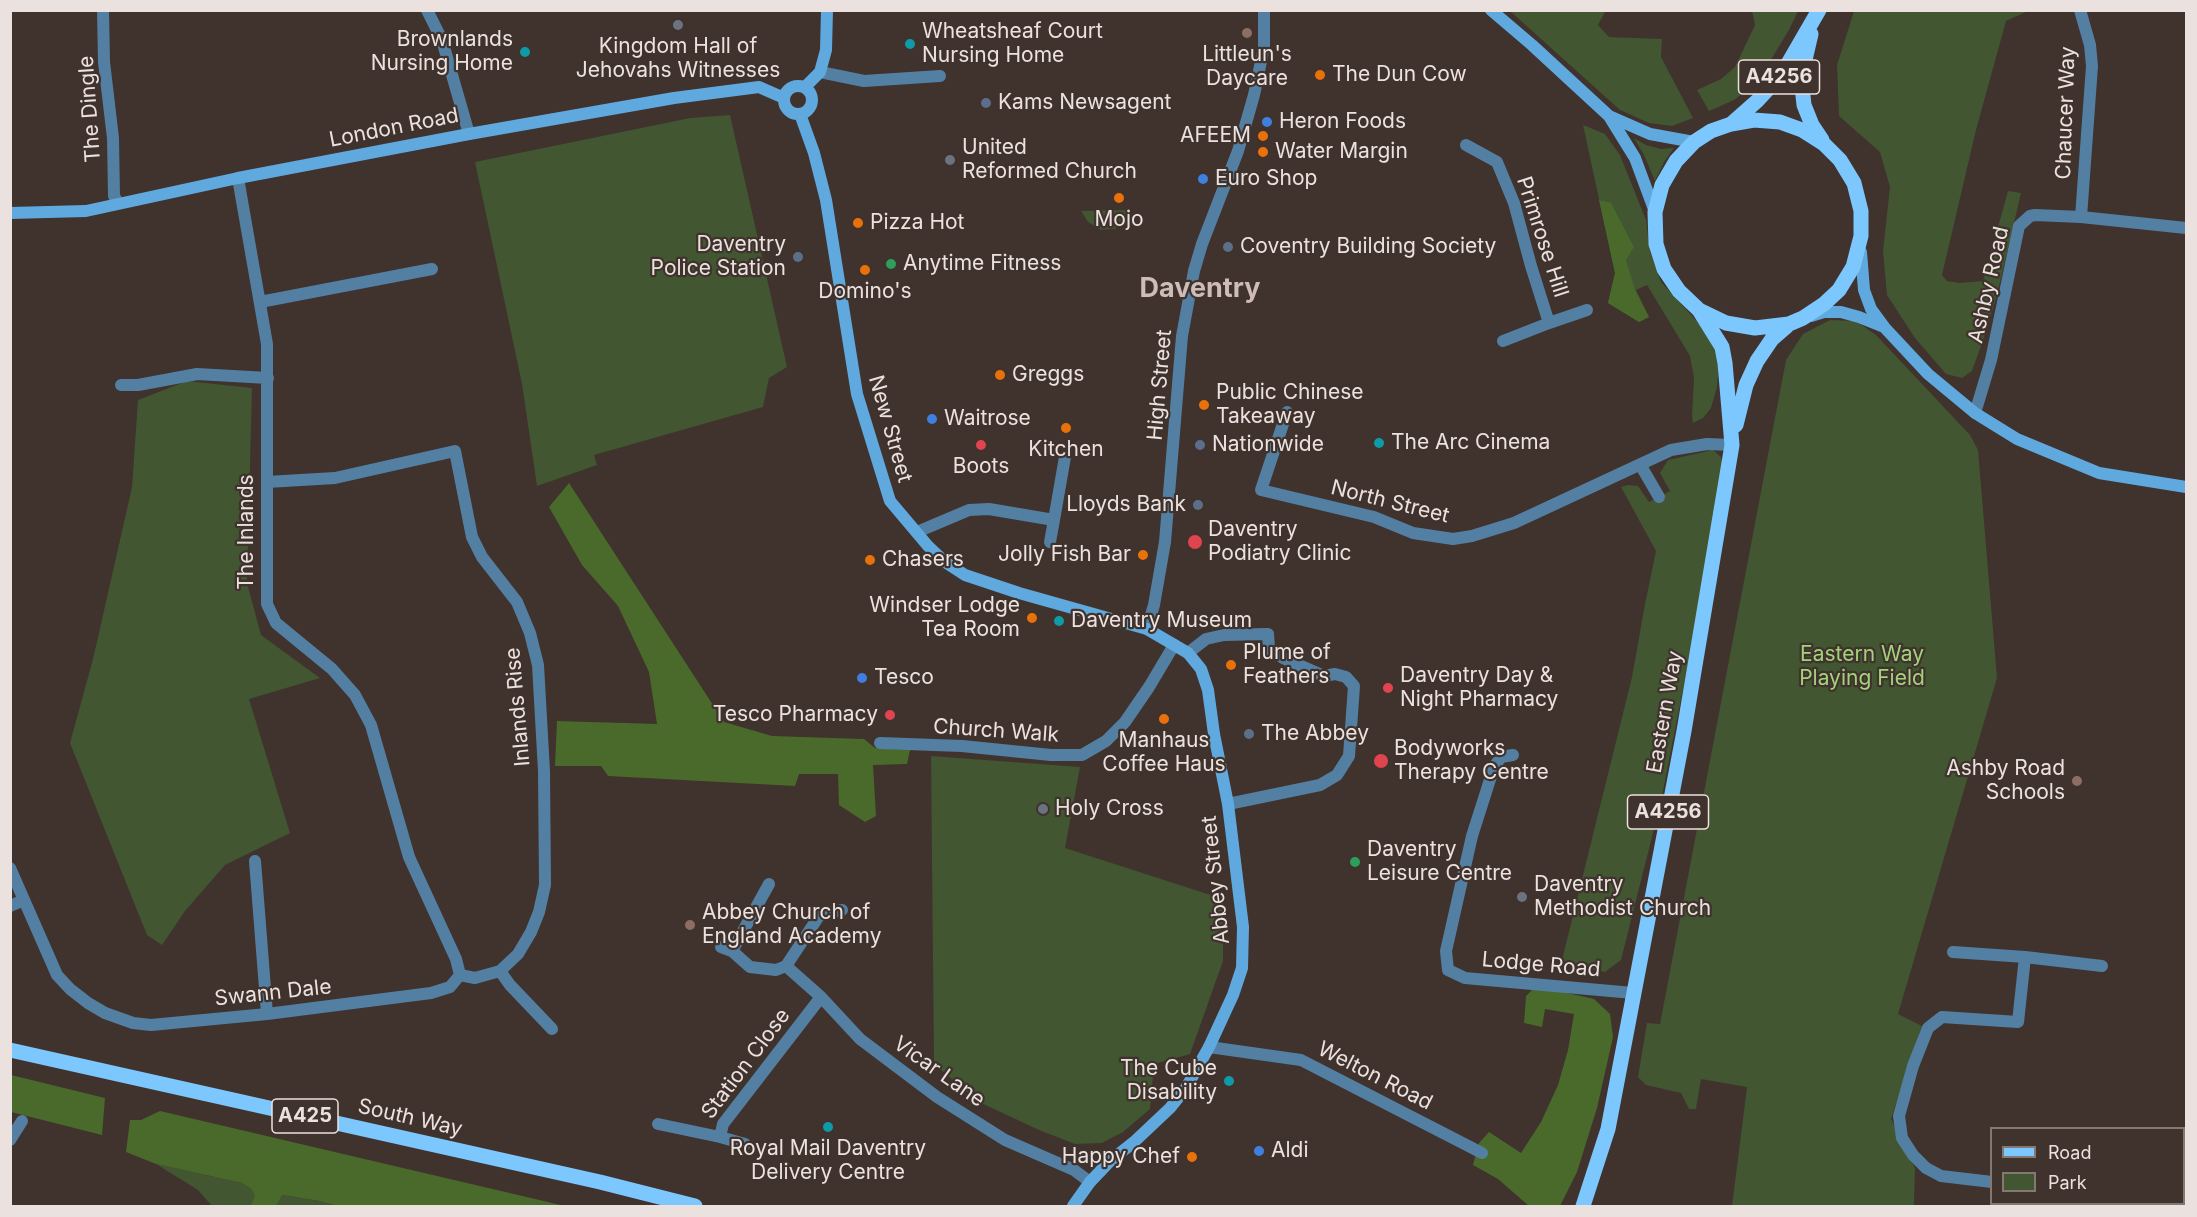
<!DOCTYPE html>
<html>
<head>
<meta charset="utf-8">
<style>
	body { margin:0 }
	#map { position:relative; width:2197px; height:1217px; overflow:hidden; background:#40322d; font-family:Inter,sans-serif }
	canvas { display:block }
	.frame { position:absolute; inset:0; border:12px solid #ebe2df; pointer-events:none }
	.legend { position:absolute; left:1990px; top:1127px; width:195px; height:78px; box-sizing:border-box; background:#40322d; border:2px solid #847874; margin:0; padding:8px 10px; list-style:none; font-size:18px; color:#ebe2df }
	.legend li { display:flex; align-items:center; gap:12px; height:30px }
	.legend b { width:30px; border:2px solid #847874 }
</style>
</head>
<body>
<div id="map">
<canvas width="2197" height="1217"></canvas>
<div class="frame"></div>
<ul class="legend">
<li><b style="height:8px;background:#7dc7ff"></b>Road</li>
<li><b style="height:16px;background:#415631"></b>Park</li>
</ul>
</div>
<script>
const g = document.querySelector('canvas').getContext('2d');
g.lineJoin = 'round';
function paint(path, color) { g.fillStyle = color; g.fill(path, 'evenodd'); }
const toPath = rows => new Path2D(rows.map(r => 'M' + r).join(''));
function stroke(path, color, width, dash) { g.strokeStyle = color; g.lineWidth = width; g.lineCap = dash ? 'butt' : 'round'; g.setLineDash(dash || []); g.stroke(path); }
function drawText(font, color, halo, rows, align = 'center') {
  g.font = font + ' Inter,sans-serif'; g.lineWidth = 4.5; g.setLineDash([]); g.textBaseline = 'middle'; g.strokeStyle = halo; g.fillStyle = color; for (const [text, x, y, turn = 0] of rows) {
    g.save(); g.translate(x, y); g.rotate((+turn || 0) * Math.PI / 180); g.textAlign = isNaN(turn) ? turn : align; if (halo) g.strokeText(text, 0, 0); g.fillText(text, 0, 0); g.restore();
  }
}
const green = toPath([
	[1510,11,1602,11,1605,12,1598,25,1609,37,1662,39,1661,57,1693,118,1672,126,1649,123,1620,110],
	[1752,11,1798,11,1789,30,1758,81,1734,100,1709,111,1697,90,1721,79,1735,67,1755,25],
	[1854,11,2028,11,2006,21,1976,130,1942,275,1947,281,1959,283,1983,281,2008,191,2021,193,1997,295,1982,343,1972,371,1962,378,1946,374,1915,338,1887,295,1883,251,1890,187,1880,152,1839,116,1837,65],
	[730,115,787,367,769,378,763,407,594,455,597,465,537,486,522,384,475,162,690,118],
	[1583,125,1605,134,1620,155,1646,220,1650,252,1661,282,1713,339,1719,363,1717,387,1711,408,1703,418,1693,423,1692,415,1694,378,1690,356,1647,285,1636,290,1649,317,1639,322,1608,303,1615,273],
	[1634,138,1646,145,1661,149,1674,148,1664,162,1655,181,1644,155],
	[1130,210,1124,222,1115,229,1101,230,1088,222,1081,211],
	[1830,320,1856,321,1876,335,1970,435,1978,450,1997,678,1898,1014,1922,1026,1891,1119,1915,1168,1914,1206,1732,1206,1747,1087,1701,1079,1696,1109,1689,1109,1681,1093,1646,1085,1638,1077,1647,1023,1660,1024,1786,360,1803,334],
	[187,381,252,388,247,583,261,635,320,678,249,699,290,833,225,865,185,911,162,945,147,935,70,743,93,659,132,487,138,400],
	[1713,450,1721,457,1723,468,1701,598,1661,801,1621,960,1605,972,1561,964,1632,677,1645,604,1656,551,1621,487,1628,485,1638,486,1649,502,1670,491,1660,473,1668,460],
	[931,756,1080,767,1065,848,1223,899,1223,961,1190,1054,1154,1064,1150,1109,1123,1132,1102,1143,1075,1144,1039,1130,979,1102,934,1064],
	[156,1164,242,1183,251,1189,255,1196,253,1205,212,1206,198,1190],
	[281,1195,320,1201,337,1206,276,1206]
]);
const forest = toPath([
	[1599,200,1611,203,1634,247,1626,260,1635,290,1649,317,1639,322,1608,303,1615,273],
	[569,483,724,722,772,736,864,739,875,748,910,750,907,764,873,765,876,816,865,822,839,805,838,774,799,774,795,786,608,776,601,766,555,766,557,721,657,724,649,672,618,606,582,565,549,507],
	[1536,986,1594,999,1610,1014,1613,1037,1597,1108,1577,1172,1560,1206,1529,1206,1498,1179,1473,1165,1479,1143,1489,1132,1521,1153,1541,1122,1558,1085,1568,1050,1574,1014,1545,1009,1542,1027,1524,1023,1526,996],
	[11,1075,105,1098,102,1135,11,1112],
	[160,1111,565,1206,337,1206,320,1201,282,1195,276,1206,251,1206,255,1196,251,1189,242,1183,156,1164,126,1152,130,1120,141,1120]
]);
const street = toPath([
	[103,10,104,62,113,138,114,196,118,203],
	[427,10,442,40,469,134],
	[2080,10,2090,45,2092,66,2081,217],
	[820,72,864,81,940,76],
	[1466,145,1497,162,1514,203,1531,266,1549,323,1503,341],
	[238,178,267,344,267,604,276,623,332,669,355,695,371,725,409,857,456,959,460,975],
	[260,302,432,269],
	[1549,323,1587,310],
	[121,385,138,385,197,374,268,378],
	[1287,412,1261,490,1374,517,1413,533,1453,539,1472,536,1514,523,1671,450,1707,444,1732,445],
	[1975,413,1991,360,2019,226,2030,216,2035,215,2081,217,2186,228],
	[1641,466,1659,497],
	[267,482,335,478,455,451,472,537,482,557,517,602,530,633,538,665,544,771,545,885,539,912,531,932,518,954,500,971,475,978,460,975],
	[917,532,969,510,989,509,1054,520,1065,457],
	[1050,542,1054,520],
	[1147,629,1154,605,1165,542,1182,336,1194,271,1202,244,1238,151,1254,95,1264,47,1264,10],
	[1188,653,1206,639,1224,635,1268,634,1269,649,1283,658,1324,676,1335,674,1346,677,1354,686,1349,756,1337,775,1320,785,1228,804],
	[880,743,962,746,1051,755,1082,755,1106,741,1125,722,1149,687,1174,645],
	[1513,755,1501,757,1494,767,1472,836,1446,951,1448,970,1465,978,1633,993],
	[255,861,267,1014],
	[10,868,57,975,70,989,88,1003,105,1013,133,1023,151,1025,267,1014,431,993,450,987,460,975],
	[10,906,24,900],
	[721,947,732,951,750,967,776,970,786,966],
	[732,951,769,884],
	[1953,952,2025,957],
	[786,966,821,997,860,1039,937,1097,1005,1140,1074,1170,1090,1182],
	[786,966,819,916,842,910],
	[500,971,510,985,552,1029],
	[1209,1047,1301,1060,1482,1153],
	[658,1124,720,1137,723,1124,821,997],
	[720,1137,745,1144],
	[10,1140,22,1121],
	[1992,1182,1941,1176,1926,1168,1913,1155,1902,1138,1899,1116,1913,1066,1928,1028,1942,1017,2018,1022,2025,957,2102,966],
	[2015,1206,2015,1204]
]);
const secondary = toPath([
	[1491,10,1532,45,1609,116,1635,158,1655,212],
	'784 100a14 14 0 1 1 28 0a14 14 0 1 1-28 0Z',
	[805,87,820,72,826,50,827,10],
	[800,114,814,153,826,200,857,394,890,501,928,546,945,562,965,575,1019,593,1147,629,1188,653,1201,669,1208,690,1214,734,1228,804,1243,927,1242,968,1233,995,1209,1047,1186,1088,1170,1108,1134,1142,1110,1161,1090,1182,1073,1206],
	[1609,116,1650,134,1694,142],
	[10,213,86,211,238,178,469,134,674,98,759,87,784,98],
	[1861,252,1864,290,1871,309,1885,328,1928,374,1975,413,2017,439,2099,473,2186,487],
	[1811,316,1824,312,1841,312,1859,317,1884,327]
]);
const primary = toPath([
	[1811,34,1801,77,1804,105,1812,125,1822,140],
	[1731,124,1754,120,1780,122,1802,130,1824,144,1840,160,1854,183,1861,211,1861,236,1853,267,1839,290,1824,304,1803,318,1789,324,1755,328,1726,323,1699,310,1679,291,1664,269,1656,244,1655,212,1662,185,1676,161,1694,142,1711,131,1731,124,1757,101,1782,74,1819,10],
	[1736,425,1746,385,1757,361,1772,339,1787,326],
	[10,1050,600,1182,695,1206],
	[1583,1206,1608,1129,1684,731,1732,445,1725,363,1722,347,1699,310]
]);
const markers = [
	[678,25,6,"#6b7280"],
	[1247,33,6,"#8d6e63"],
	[910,44,6,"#0f9aa8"],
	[525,52,6,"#0f9aa8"],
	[1320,75,6,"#e8710a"],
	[986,103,6,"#5c6f8a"],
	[1267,122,6,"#3f7fe0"],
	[1263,136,6,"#e8710a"],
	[1263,152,6,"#e8710a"],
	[950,160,6,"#6b7280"],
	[1203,179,6,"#3f7fe0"],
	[1119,198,6,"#e8710a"],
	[858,223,6,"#e8710a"],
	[1228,247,6,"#5c6f8a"],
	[798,257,6,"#5c6f8a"],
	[891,264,6,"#2e9e5b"],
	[865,270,6,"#e8710a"],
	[1000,375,6,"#e8710a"],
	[1204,405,6,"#e8710a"],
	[932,419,6,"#3f7fe0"],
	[1066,428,6,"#e8710a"],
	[1379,443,6,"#0f9aa8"],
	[981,445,6,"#e0444e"],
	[1200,445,6,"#5c6f8a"],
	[1198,505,6,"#5c6f8a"],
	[1195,542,8,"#e0444e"],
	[1143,555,6,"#e8710a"],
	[870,560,6,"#e8710a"],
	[1032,618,6,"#e8710a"],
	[1059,621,6,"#0f9aa8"],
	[1231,665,6,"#e8710a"],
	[862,678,6,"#3f7fe0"],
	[1388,688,6,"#e0444e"],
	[890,715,6,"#e0444e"],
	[1164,719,6,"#e8710a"],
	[1249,734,6,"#5c6f8a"],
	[1381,761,8,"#e0444e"],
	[2077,781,6,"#8d6e63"],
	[1043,809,6,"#6b7280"],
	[1355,862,6,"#2e9e5b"],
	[1522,897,6,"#6b7280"],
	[690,925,6,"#8d6e63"],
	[1229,1081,6,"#0f9aa8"],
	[828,1127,6,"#0f9aa8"],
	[1259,1151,6,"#3f7fe0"],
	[1192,1157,6,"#e8710a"]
];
const shields = [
	[1779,77,81],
	[1668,812,81],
	[305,1116,66]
];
const shieldNames = [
	["A4256",1779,77],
	["A4256",1668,812],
	["A425",305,1116]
];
const poiNames = [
	["Wheatsheaf Court",922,32],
	["Nursing Home",922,56],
	["Brownlands",513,40,"right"],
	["Nursing Home",513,64,"right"],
	["Kingdom Hall of",678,47,"center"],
	["Jehovahs Witnesses",678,71,"center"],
	["Littleun's",1247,55,"center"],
	["Daycare",1247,79,"center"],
	["The Dun Cow",1332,75],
	["Kams Newsagent",998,103],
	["Heron Foods",1279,122],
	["AFEEM",1251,136,"right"],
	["United",962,148],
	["Reformed Church",962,172],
	["Water Margin",1275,152],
	["Euro Shop",1215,179],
	["Mojo",1119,220,"center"],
	["Pizza Hot",870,223],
	["Daventry",786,245,"right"],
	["Police Station",786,269,"right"],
	["Coventry Building Society",1240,247],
	["Anytime Fitness",903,264],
	["Domino's",865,292,"center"],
	["Greggs",1012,375],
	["Public Chinese",1216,393],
	["Takeaway",1216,417],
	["Waitrose",944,419],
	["The Arc Cinema",1391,443],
	["Nationwide",1212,445],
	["Kitchen",1066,450,"center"],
	["Boots",981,467,"center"],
	["Lloyds Bank",1186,505,"right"],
	["Daventry",1208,530],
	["Podiatry Clinic",1208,554],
	["Jolly Fish Bar",1131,555,"right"],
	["Chasers",882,560],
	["Windser Lodge",1020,606,"right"],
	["Tea Room",1020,630,"right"],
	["Daventry Museum",1071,621],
	["Plume of",1243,653],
	["Feathers",1243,677],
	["Daventry Day &",1400,676],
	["Night Pharmacy",1400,700],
	["Tesco",874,678],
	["Tesco Pharmacy",878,715,"right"],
	["The Abbey",1261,734],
	["Manhaus",1164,741,"center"],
	["Coffee Haus",1164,765,"center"],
	["Bodyworks",1394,749],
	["Therapy Centre",1394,773],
	["Ashby Road",2065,769,"right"],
	["Schools",2065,793,"right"],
	["Holy Cross",1055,809],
	["Daventry",1367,850],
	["Leisure Centre",1367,874],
	["Daventry",1534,885],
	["Methodist Church",1534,909],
	["Abbey Church of",702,913],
	["England Academy",702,937],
	["The Cube",1217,1069,"right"],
	["Disability",1217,1093,"right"],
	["Royal Mail Daventry",828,1149,"center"],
	["Delivery Centre",828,1173,"center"],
	["Aldi",1271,1151],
	["Happy Chef",1180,1157,"right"]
];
const streetNames = [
	["The Dingle",90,109,-94],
	["Chaucer Way",2066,113,-88],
	["London Road",394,128,-11],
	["Primrose Hill",1542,237,72],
	["Ashby Road",1989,285,-77],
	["High Street",1160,385,-85],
	["New Street",890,429,74],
	["North Street",1390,502,14],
	["The Inlands",247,532,-90],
	["Inlands Rise",518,707,-95],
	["Eastern Way",1665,712,-80],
	["Church Walk",996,731,4],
	["Abbey Street",1216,880,-96],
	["Lodge Road",1541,965,5],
	["Swann Dale",273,993,-6],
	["Station Close",746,1064,-53],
	["Vicar Lane",939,1072,35],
	["Welton Road",1375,1076,27],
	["South Way",410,1118,13]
];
const parkNames = [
	["Eastern Way",1862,655],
	["Playing Field",1862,679]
];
const districtNames = [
	["Daventry",1200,289]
];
paint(green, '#415631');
paint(forest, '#496a2b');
stroke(street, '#5380a2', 12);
stroke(secondary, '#5fa9df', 12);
stroke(primary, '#7dc7ff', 15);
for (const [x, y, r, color] of markers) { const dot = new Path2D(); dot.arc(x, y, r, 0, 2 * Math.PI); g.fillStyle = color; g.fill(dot); stroke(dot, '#40322d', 2); }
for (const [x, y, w] of shields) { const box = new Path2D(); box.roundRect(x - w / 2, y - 17, w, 34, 4.5); g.fillStyle = '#40322d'; g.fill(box); stroke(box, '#ebe2df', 1.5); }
drawText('bold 20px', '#ebe2df', null, shieldNames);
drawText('21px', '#ebe2df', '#40322d', poiNames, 'left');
drawText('21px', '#ebe2df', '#40322d', streetNames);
drawText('21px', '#a2d37a', '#40322d', parkNames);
drawText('bold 27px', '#cebdb6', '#40322d', districtNames);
</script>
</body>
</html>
